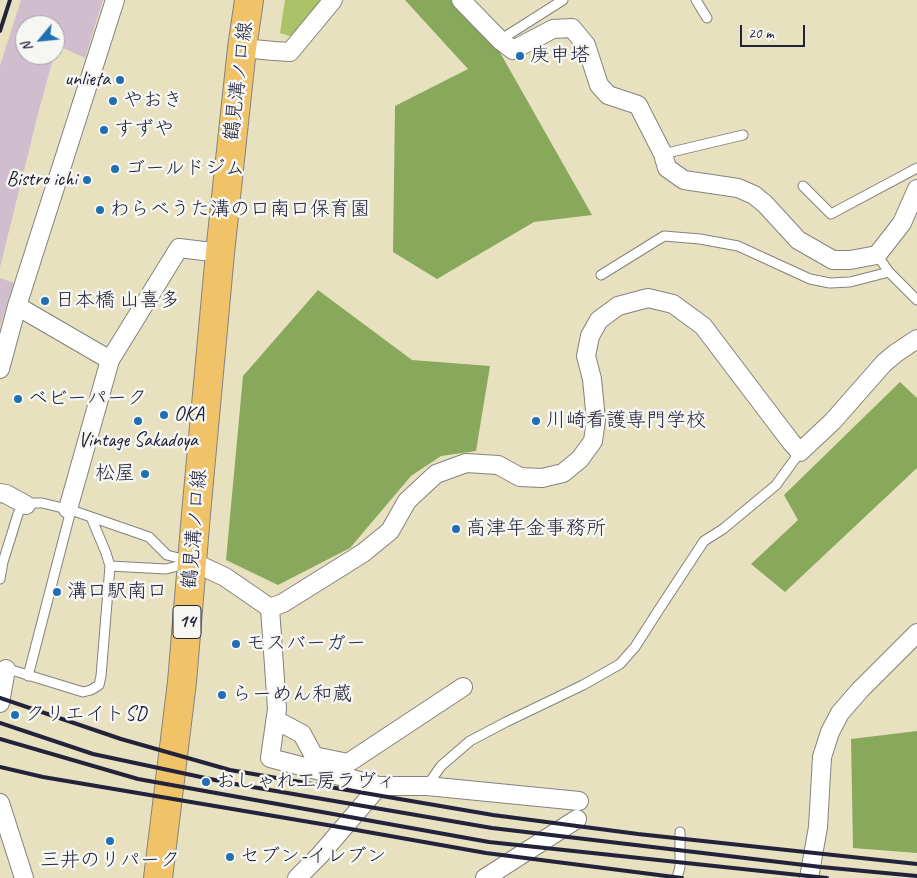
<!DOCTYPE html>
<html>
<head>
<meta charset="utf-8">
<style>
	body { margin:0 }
	#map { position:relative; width:917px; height:878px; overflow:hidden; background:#e7e1bf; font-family:Caveat,sans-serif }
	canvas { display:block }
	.north { position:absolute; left:15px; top:15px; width:50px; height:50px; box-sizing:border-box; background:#f6f6f2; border:1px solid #a1a1a9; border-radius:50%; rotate:242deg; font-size:14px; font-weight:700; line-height:20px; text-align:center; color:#22223b }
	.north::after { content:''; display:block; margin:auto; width:18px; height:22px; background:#1f6fb2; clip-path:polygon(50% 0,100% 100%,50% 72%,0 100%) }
	.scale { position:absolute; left:740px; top:25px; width:65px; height:22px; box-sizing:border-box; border:2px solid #22223b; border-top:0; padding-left:6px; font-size:15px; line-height:18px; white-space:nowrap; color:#22223b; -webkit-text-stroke:4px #f6f6f2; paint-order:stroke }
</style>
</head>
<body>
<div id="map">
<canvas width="917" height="878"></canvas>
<div class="north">N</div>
<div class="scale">20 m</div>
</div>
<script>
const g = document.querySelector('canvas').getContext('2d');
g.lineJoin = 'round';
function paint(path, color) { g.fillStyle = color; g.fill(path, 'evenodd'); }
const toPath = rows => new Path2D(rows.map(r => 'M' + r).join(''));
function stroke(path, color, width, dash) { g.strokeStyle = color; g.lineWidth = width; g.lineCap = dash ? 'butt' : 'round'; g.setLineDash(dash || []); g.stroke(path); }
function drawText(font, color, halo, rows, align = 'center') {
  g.font = font + ' Caveat,"Klee One",sans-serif'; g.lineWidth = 5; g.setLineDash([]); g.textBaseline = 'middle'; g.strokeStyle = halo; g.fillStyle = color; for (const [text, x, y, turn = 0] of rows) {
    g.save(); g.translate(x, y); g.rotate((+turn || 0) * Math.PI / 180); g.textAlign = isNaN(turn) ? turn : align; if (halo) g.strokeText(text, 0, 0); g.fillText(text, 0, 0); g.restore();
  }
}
const industrial = toPath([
	[21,0,103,0,85,58,57,45,55,51,55,25,25,25,25,55,54,55,39,110,0,267,0,66],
	[0,278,14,283,0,326]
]);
const green = toPath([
	[285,0,325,0,296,38,280,33]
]);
const forest = toPath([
	[405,0,458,0,498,49,592,215,534,222,437,279,393,252,395,106,468,69],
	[318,290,412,360,490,366,476,451,441,456,411,476,350,548,278,585,226,560,243,376],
	[900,382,917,398,917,468,785,592,751,564,798,520,784,495],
	[917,731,917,853,853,848,851,739]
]);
const service = toPath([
	[696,0,707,18],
	[500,40,563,0],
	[663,154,743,135],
	[803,186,831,214,917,168],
	[877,255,889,272,917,300],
	[601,275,664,236,700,239,738,246,810,279,830,283,850,282,889,272],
	[91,517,106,553,110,566],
	[0,579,3,562,18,514,21,508,26,505,32,503,42,503,71,510,149,537,167,555,190,561],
	[5,668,83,692,91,690,99,685,101,676,110,566,166,569,189,563],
	[28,676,71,510],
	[427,786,441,766,470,741,506,722,583,685,620,664,635,647,658,611,704,541,723,529,776,485,800,452],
	[677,878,680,867,680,832]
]);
const minor = toPath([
	[461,0,500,40,513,50,553,29,572,28,586,45,599,85,608,95,638,105,663,154,667,168,684,180,738,188,754,195,765,204,798,240,833,260,850,260,877,255,902,223,917,189],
	[242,48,274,51,290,52,333,0],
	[17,306,110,360],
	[0,369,17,306,115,0],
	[0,493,6,494,26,505],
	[68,509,110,360,179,248,220,253],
	[193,562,225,577,270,608,283,603,363,553,390,531,407,501,436,474,466,463,498,465,520,477,542,478,563,473,580,459,593,441,596,420,592,379,586,356,590,336,599,320,618,306,648,298,673,304,703,326,791,442,800,452,833,421,884,363,896,353,917,339],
	[270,608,277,709,270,758,379,786,427,786,579,801],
	[0,703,6,669],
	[276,720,302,734,314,756,348,763,463,687],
	[0,803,24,878],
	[297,878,320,855,379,786],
	[485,878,577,819],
	[809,878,818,827,822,757,830,732,840,713,860,690,917,633]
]);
const primary = toPath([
	[158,878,182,682,196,514,220,253,242,48,249,0]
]);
const rail = toPath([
	[0,31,10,0],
	[0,698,121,739,230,770,493,815,638,834,917,864],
	[0,723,93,754,229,783,492,828,821,867,917,876],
	[0,739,138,779,489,842,827,878],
	[0,767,43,777,345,828,486,853,682,878]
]);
const markers = [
	[520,56,5,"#1f6fb2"],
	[120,80,5,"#1f6fb2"],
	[113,101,5,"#1f6fb2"],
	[104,130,5,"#1f6fb2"],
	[115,169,5,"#1f6fb2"],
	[87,180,5,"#1f6fb2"],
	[100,210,5,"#1f6fb2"],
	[45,301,5,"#1f6fb2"],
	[18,399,5,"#1f6fb2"],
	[164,415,5,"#1f6fb2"],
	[138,421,5,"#1f6fb2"],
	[536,421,5,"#1f6fb2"],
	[145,474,5,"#1f6fb2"],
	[456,529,5,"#1f6fb2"],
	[57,592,5,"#1f6fb2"],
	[236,644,5,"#1f6fb2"],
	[222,695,5,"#1f6fb2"],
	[15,715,5,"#1f6fb2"],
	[206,782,5,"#1f6fb2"],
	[110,841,5,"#1f6fb2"],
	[230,857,5,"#1f6fb2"]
];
const shields = [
	[187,622,28]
];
const shieldNames = [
	["14",187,622]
];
const poiNames = [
	["庚申塔",530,56],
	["unlieta",110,80,"right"],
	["やおき",123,101],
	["すずや",114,130],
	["ゴールドジム",125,169],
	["Bistro ichi",77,180,"right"],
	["わらべうた溝の口南口保育園",110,210],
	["日本橋 山喜多",55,301],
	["ベビーパーク",28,399],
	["OKA",174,415],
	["川崎看護専門学校",546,421],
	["Vintage Sakadoya",138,441,"center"],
	["松屋",135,474,"right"],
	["高津年金事務所",466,529],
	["溝口駅南口",67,592],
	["モスバーガー",246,644],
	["らーめん和蔵",232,695],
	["クリエイトSD",25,715],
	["おしゃれ工房ラヴィ",216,782],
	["セブン-イレブン",240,857],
	["三井のリパーク",110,861,"center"]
];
const streetNames = [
	["鶴見溝ノ口線",239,81,-83],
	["鶴見溝ノ口線",195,529,-85]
];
paint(industrial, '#d0bdcd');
paint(green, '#abc267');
paint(forest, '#88a85c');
stroke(service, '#84827d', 11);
stroke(minor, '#84827d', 20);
stroke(primary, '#84827d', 30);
stroke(service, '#fff', 9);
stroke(minor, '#fff', 18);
stroke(primary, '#f1c369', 28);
stroke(rail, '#22223b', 4);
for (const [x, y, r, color] of markers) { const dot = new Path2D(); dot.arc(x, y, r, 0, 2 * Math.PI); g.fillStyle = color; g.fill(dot); stroke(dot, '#f6f6f2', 2); }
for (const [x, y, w] of shields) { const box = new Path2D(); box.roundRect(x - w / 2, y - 16.5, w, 33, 4); g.fillStyle = '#f6f6f2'; g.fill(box); stroke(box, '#22223b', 1); }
drawText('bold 19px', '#22223b', null, shieldNames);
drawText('20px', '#22223b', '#f6f6f2', poiNames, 'left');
drawText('20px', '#22223b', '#f6f6f2', streetNames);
</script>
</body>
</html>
